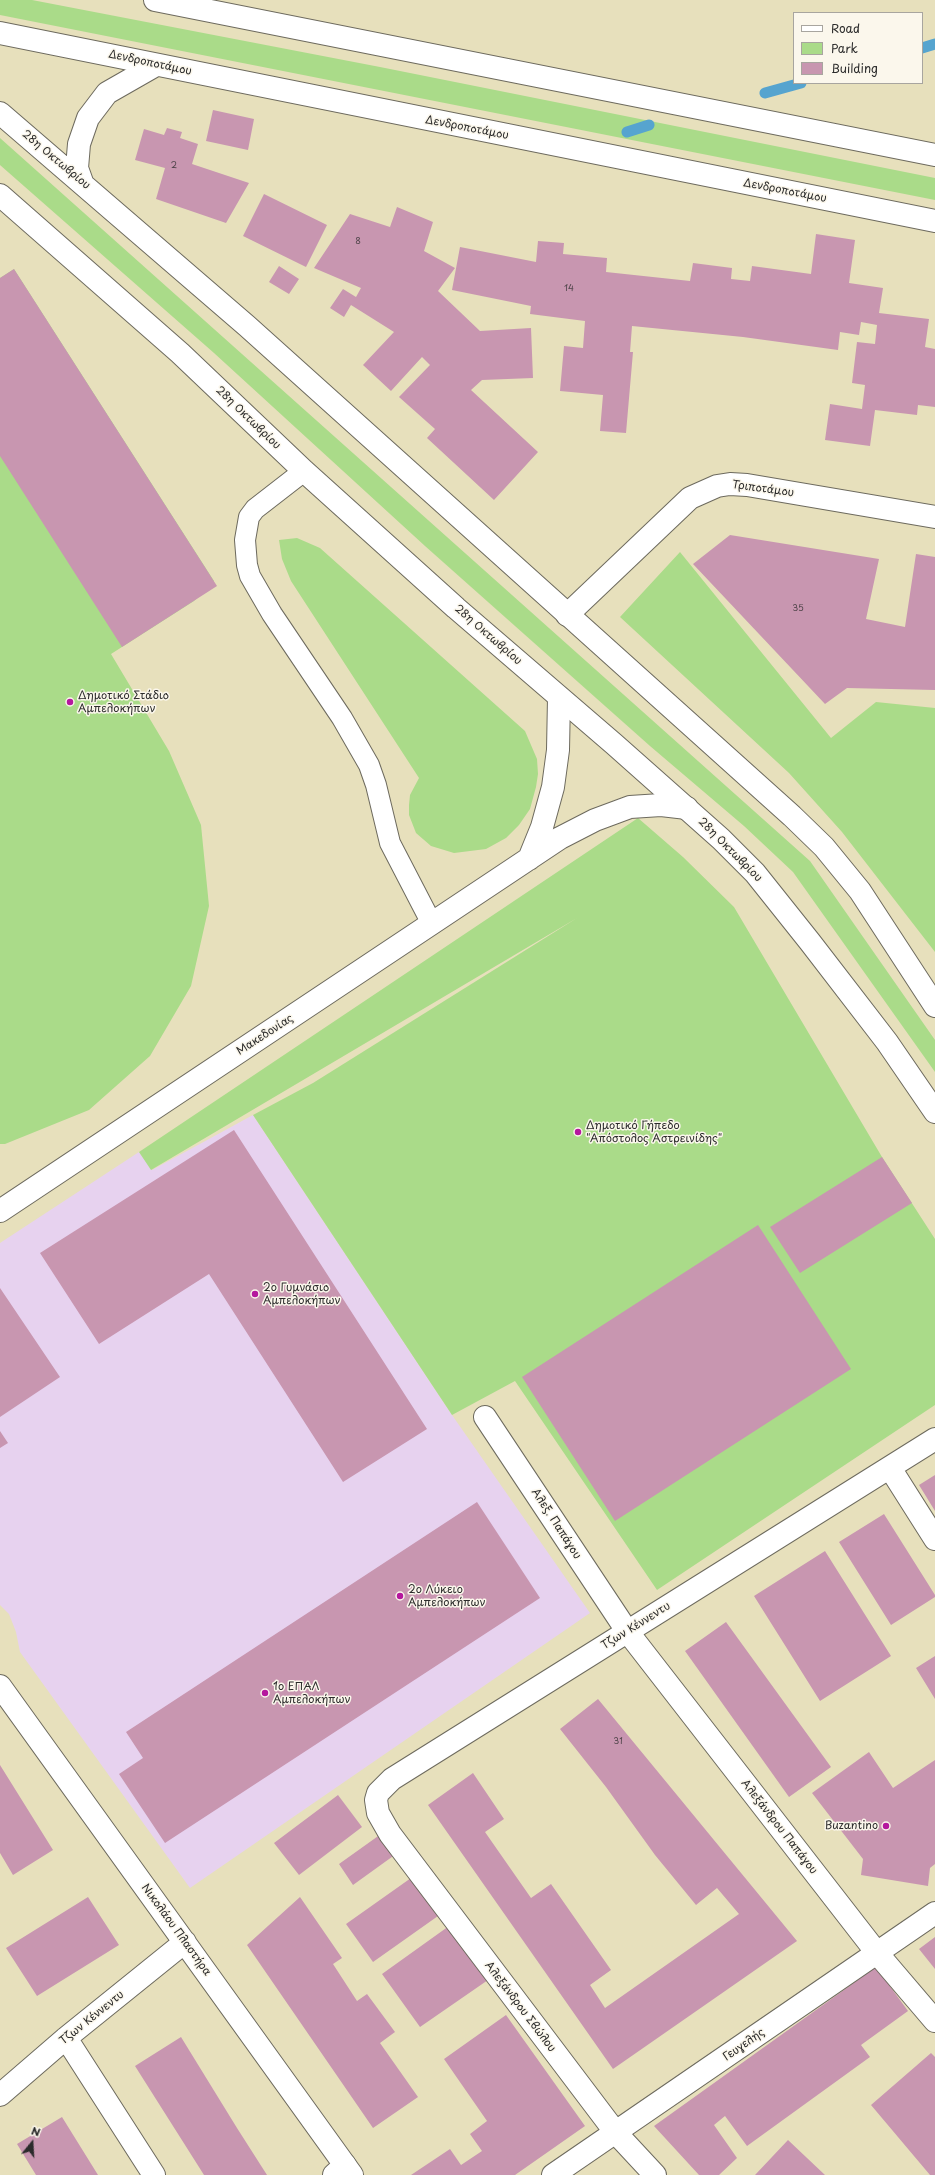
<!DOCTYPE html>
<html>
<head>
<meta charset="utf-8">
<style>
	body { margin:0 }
	#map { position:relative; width:935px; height:2175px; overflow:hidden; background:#e7e0bc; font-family:"Playpen Sans",sans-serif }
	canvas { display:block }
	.legend { position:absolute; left:793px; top:12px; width:130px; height:72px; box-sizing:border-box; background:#fbf7ec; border:1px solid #a8a59f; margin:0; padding:5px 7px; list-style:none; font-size:12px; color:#2b2b2b }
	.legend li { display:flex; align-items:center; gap:8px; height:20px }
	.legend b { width:20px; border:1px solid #a8a59f }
	.north { position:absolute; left:12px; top:2123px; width:40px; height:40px; -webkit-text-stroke:3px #fbf7ec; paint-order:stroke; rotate:18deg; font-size:11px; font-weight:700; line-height:16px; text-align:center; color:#2b2b2b }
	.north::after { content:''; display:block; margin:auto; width:14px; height:18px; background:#2b2b2b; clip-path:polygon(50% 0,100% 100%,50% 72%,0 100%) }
</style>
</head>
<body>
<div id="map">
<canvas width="935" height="2175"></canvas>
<ul class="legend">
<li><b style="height:5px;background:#fff"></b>Road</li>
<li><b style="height:11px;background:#aadb89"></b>Park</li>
<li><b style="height:11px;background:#c896b0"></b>Building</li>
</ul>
<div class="north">N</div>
</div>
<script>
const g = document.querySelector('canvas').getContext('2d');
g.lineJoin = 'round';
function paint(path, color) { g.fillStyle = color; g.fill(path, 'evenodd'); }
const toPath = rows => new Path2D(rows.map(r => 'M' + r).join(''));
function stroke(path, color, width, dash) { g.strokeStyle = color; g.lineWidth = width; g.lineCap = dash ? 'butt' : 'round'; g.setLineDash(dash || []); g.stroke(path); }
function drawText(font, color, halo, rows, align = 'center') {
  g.font = font + ' "Playpen Sans",sans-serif'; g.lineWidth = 3; g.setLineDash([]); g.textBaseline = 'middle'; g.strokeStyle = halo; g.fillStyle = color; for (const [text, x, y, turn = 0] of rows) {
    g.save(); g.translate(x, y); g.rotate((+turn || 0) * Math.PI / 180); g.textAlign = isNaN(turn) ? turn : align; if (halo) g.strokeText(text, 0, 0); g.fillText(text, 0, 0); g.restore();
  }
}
const built = toPath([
	[253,1115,452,1415,590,1613,190,1888,20,1652,16,1632,9,1614,0,1605,0,1243,139,1152,152,1170]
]);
const green = toPath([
	[0,0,32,0,380,67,935,178,935,200,0,15],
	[0,138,810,861,935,1040,935,1072,793,872,744,826,650,746,425,546,214,353,0,165],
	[14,269,214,581,194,601,111,654,169,751,201,825,209,906,191,986,150,1056,89,1110,5,1144,0,1144,0,278],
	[297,538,320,548,525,731,537,759,538,774,536,787,530,809,519,825,506,838,486,849,454,853,431,846,416,833,409,815,409,805,410,795,419,778,291,581,282,559,279,540],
	[680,552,831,738,876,702,935,708,935,952,842,832,789,773,620,617],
	[638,818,683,857,734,907,882,1157,935,1239,935,1405,657,1590,515,1381,452,1415,253,1115,313,1083,577,918,151,1170,139,1152]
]);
const stream = toPath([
	[922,48,935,44],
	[765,93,801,83],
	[627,132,649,125]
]);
const building = toPath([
	[213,110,254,119,248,150,206,141],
	[167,128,182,132,180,138,198,144,192,164,249,183,226,223,156,199,165,168,135,160,144,129,164,135],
	[264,194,327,225,306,267,243,236],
	[397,207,433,222,424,251,455,268,438,291,480,331,531,328,533,378,482,380,471,390,538,452,494,500,427,438,435,429,399,397,430,365,422,357,391,391,363,365,394,332,351,305,344,317,330,308,343,289,356,297,361,288,314,268,350,214,390,227],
	[816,234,855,240,849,283,883,288,879,313,929,319,925,347,935,349,935,407,918,405,917,415,875,410,870,446,825,440,830,404,862,409,865,385,852,383,857,342,875,344,877,325,861,322,859,335,840,332,838,350,743,337,632,326,630,352,633,352,626,433,600,431,603,395,560,391,564,346,583,348,585,321,530,314,531,306,452,290,460,247,536,262,538,241,564,243,563,254,607,258,606,272,690,281,693,263,732,268,731,279,750,281,752,266,811,274],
	[279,266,299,279,289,294,269,282],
	[14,269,217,586,122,647,0,456,0,278],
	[730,535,879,559,866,619,905,627,916,554,935,557,935,690,847,688,825,704,693,564],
	[234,1130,427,1429,343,1482,209,1274,99,1344,40,1253],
	[882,1157,912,1203,800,1273,770,1227],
	[758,1225,851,1369,615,1521,522,1377],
	[0,1288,60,1377,0,1417],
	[0,1431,8,1443,0,1448],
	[935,1475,935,1511,919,1485],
	[477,1502,540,1598,165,1843,119,1774,143,1758,126,1732],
	[884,1514,935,1595,935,1597,891,1625,839,1542],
	[825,1551,891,1656,820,1701,754,1596],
	[726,1622,831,1767,789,1797,685,1651],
	[935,1656,935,1699,916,1668],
	[598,1699,797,1941,613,2069,428,1805,473,1773,504,1819,485,1832,531,1898,551,1884,611,1970,590,1985,605,2008,739,1914,717,1888,696,1905,655,1855,606,1787,560,1729],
	[869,1752,893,1788,935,1760,935,1864,930,1868,928,1886,861,1875,863,1859,812,1793],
	[0,1765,53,1850,13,1875,0,1853],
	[338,1795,362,1827,299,1875,274,1843],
	[381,1834,396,1854,353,1885,339,1864],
	[411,1878,438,1916,373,1962,346,1924],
	[88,1897,119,1945,37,1996,6,1948],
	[300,1897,342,1958,333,1964,357,2001,367,1994,395,2032,380,2043,418,2097,373,2128,247,1945],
	[449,1926,488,1980,420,2027,382,1974],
	[935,1937,935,1969,919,1949],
	[876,1967,908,2011,861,2045,870,2057,747,2146,725,2116,714,2125,737,2158,719,2175,699,2175,654,2126],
	[506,2015,585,2126,515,2175,411,2175,450,2149,461,2165,482,2151,470,2134,487,2121,444,2059],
	[181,2037,237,2128,267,2175,204,2175,135,2066],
	[931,2053,935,2057,935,2175,930,2175,871,2105],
	[62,2117,98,2175,36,2175,17,2144],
	[788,2140,825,2175,755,2175]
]);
const service = toPath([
	[304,471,255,509,249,517,245,540,247,565,250,576,272,614,342,718,369,765,376,785,390,843,432,924]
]);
const pedestrian = toPath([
	[334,2175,345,2165]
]);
const minor = toPath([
	[567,615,690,498,717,486,730,484,747,485,935,517],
	[529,859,542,827,553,787,558,750,559,698],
	[0,1211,560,838,595,820,630,807,661,805,687,808],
	[485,1417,627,1631,877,1953,935,2021],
	[890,1468,935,1539],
	[0,1686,352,2175],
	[66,2038,154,2175],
	[0,2095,66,2038,185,1942],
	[553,2175,935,1913],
	[655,2175,616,2133,390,1834,378,1813,376,1800,378,1793,392,1779,935,1439]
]);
const secondary = toPath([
	[155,0,935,155],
	[0,33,935,221],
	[0,113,247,326,792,816,824,847,860,891,935,1006],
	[82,182,77,168,79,144,88,118,107,93,156,65],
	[0,195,180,353,304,471,456,608,614,744,721,839,755,873,810,942,887,1042,935,1112]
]);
const markers = [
	[70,702,4,"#b5179e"],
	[578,1132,4,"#b5179e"],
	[255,1294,4,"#b5179e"],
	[400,1596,4,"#b5179e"],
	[265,1693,4,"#b5179e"],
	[886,1826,4,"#b5179e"]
];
const numberNames = [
	["2",174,166],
	["8",358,242],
	["14",569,289],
	["35",798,609],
	["31",618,1742]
];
const streetNames = [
	["Δενδροποτάμου",150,63,12],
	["Δενδροποτάμου",467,128,11],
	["28η Οκτωβρίου",56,160,40],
	["Δενδροποτάμου",785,191,11],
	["28η Οκτωβρίου",248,418,44],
	["Τριποτάμου",763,489,8],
	["28η Οκτωβρίου",488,635,41],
	["28η Οκτωβρίου",730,850,45],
	["Μακεδονίας",265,1035,-33],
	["Αλεξ. Παπάγου",556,1524,57],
	["Τζων Κέννεντυ",636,1626,-32],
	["Αλεξάνδρου Παπάγου",779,1827,52],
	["Νικολάου Πλαστήρα",176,1930,54],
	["Αλεξάνδρου Σβώλου",520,2007,53],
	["Τζων Κέννεντυ",92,2018,-39],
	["Γευγελής",744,2045,-35]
];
const poiNames = [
	["Δημοτικό Στάδιο",78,696],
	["Αμπελοκήπων",78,709],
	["Δημοτικό Γήπεδο",586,1126],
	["\"Απόστολος Αστρεινίδης\"",586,1139],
	["2ο Γυμνάσιο",263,1288],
	["Αμπελοκήπων",263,1301],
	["2ο Λύκειο",408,1590],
	["Αμπελοκήπων",408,1603],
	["1ο ΕΠΑΛ",273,1687],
	["Αμπελοκήπων",273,1700],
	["Buzantino",878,1826,"right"]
];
paint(built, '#e7d2ef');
paint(green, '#aadb89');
stroke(stream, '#56a4cf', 11);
paint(building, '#c896b0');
stroke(service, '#6d6a5e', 22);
stroke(pedestrian, '#6d6a5e', 24);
stroke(minor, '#6d6a5e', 24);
stroke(secondary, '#6d6a5e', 24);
stroke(service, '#fff', 20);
stroke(pedestrian, '#fff', 22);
stroke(minor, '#fff', 22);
stroke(secondary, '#fff', 22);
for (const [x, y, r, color] of markers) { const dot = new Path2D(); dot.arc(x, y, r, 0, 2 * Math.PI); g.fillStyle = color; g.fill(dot); stroke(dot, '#fbf7ec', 1.5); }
drawText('9px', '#52464c', null, numberNames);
drawText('11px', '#2b2b2b', '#fbf7ec', streetNames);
drawText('11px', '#2b2b2b', '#fbf7ec', poiNames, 'left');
</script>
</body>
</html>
